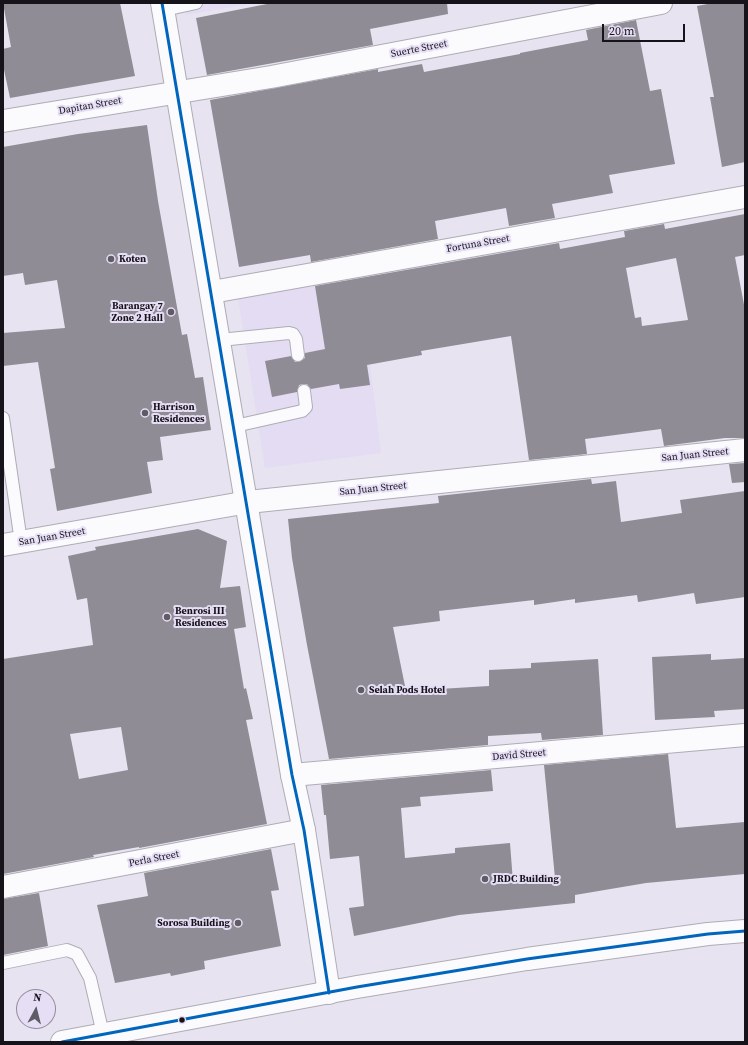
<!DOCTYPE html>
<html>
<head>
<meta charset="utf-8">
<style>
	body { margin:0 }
	#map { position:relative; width:748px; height:1045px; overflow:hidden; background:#e7e3f0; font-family:"Source Serif 4",serif }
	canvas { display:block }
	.frame { position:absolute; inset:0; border:4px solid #16131b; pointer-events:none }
	.north { position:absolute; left:16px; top:989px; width:40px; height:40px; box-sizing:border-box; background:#e6def5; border:1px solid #938d9e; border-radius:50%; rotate:7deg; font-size:11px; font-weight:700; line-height:16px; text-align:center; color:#16131b }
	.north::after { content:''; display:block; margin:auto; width:14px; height:18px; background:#5f5c66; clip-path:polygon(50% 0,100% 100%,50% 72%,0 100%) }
	.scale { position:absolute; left:602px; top:24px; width:83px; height:18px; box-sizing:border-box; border:2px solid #16131b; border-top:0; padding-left:5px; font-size:12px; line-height:14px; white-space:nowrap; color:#16131b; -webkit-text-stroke:3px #e6def5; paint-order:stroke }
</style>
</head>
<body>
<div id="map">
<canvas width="748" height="1045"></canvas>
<div class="frame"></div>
<div class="north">N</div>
<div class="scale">20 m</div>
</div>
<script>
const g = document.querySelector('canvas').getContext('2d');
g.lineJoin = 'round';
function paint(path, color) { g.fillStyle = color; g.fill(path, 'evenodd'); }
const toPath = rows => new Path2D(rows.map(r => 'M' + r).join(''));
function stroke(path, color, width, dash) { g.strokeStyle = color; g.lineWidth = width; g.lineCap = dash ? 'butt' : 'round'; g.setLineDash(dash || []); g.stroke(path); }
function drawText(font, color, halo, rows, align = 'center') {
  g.font = font + ' "Source Serif 4",serif'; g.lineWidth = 4; g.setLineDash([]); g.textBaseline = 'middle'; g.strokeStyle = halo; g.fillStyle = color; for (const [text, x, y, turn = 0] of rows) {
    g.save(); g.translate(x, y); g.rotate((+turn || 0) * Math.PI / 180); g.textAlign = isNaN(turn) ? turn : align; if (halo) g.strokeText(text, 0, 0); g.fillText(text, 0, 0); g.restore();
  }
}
const built = toPath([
	[184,3,255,3,186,15],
	[359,277,381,453,265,468,238,298]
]);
const building = toPath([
	[3,3,120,3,135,76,10,98,3,65,3,49,11,47],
	[272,3,447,3,448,14,370,29,373,45,207,75,196,18],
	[713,3,745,3,745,162,722,167,710,97,714,97,697,6],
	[636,20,650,91,661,89,675,164,609,175,613,193,552,204,555,218,509,226,506,208,435,221,438,239,311,262,310,255,239,267,210,100,378,69,378,72,422,64,424,72,520,54,520,53,588,40,586,30],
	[147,125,158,201,182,335,187,334,195,378,203,377,211,430,160,437,163,460,147,462,152,493,57,511,50,469,55,468,38,362,3,366,3,333,65,328,57,280,25,285,23,273,3,276,3,147,78,134],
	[745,214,745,255,735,257,745,310,745,438,725,438,664,446,661,429,585,439,587,454,529,460,511,336,421,351,422,355,367,365,370,385,340,389,339,384,311,389,307,384,303,384,299,385,297,392,272,397,265,361,291,356,295,362,299,362,305,358,305,353,325,349,315,286,559,243,560,249,625,237,624,231,664,224,665,229],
	[676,258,688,320,642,326,641,317,635,318,626,268],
	[745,463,745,482,732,483,729,464],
	[591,479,592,484,616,481,621,522,682,513,680,500,745,491,745,597,696,604,694,593,638,602,637,595,575,603,575,599,534,605,534,600,439,611,440,621,393,627,406,691,489,686,489,670,531,668,531,663,598,659,603,735,542,740,541,733,488,736,488,745,329,759,307,645,292,558,288,519,439,503,438,496],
	[198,529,227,541,220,588,240,586,246,627,234,629,244,689,246,688,253,719,246,720,267,824,139,848,139,847,93,855,94,857,3,874,3,659,93,645,87,598,77,600,68,556,96,550,95,547],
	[121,727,128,770,79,779,70,734],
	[711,654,711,660,745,658,745,709,714,711,715,717,655,720,652,657],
	[668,754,676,828,745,822,745,874,646,883,575,895,575,903,459,915,354,936,349,908,364,906,359,856,330,859,326,815,324,815,321,785,491,770,493,791,420,797,421,806,401,808,405,858,455,853,455,848,510,843,513,882,555,878,544,765],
	[271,849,279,890,271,891,281,946,204,961,205,969,171,976,170,973,115,983,97,905,148,896,144,873],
	[39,893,48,946,3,955,3,899]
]);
const lane = toPath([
	[164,10,196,3],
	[220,340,289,333,293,334,296,339,298,355],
	[3,418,21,542],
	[235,426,302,411,306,407,304,391],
	[3,963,67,950,77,954,90,978,103,1034]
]);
const street = toPath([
	[3,121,271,77,661,3],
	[212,292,745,197],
	[3,545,248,502,745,450],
	[292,775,745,735],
	[3,887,304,830]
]);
const secondary = toPath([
	[162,3,292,775,304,830,329,993]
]);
const primary = toPath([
	[62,1042,357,987,527,959,708,934,745,931]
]);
const bus1 = toPath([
	[162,3,292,775,304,830,329,993],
	[62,1042,357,987,527,959,708,934,745,931]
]);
const markers = [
	[111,259,4,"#5f5c66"],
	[171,312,4,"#5f5c66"],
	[145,413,4,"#5f5c66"],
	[167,617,4,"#5f5c66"],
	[361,690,4,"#5f5c66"],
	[485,879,4,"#5f5c66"],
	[238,923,4,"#5f5c66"],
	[182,1020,3.5,"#16131b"]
];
const streetNames = [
	["Suerte Street",419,49,-11],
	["Dapitan Street",90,106,-10],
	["Fortuna Street",478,244,-10],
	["San Juan Street",695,455,-6],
	["San Juan Street",373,489,-6],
	["San Juan Street",52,537,-10],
	["David Street",519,755,-5],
	["Perla Street",154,859,-11]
];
const poiNames = [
	["Koten",119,259],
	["Barangay 7",163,306,"right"],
	["Zone 2 Hall",163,318,"right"],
	["Harrison",153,407],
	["Residences",153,419],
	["Benrosi III",175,611],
	["Residences",175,623],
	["Selah Pods Hotel",369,690],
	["JRDC Building",493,879],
	["Sorosa Building",230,923,"right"]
];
paint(built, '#e4dcf2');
paint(building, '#8f8c95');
stroke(lane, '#afacb6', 14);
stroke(street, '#afacb6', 24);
stroke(secondary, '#afacb6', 24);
stroke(primary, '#afacb6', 24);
stroke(lane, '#fbfbfd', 12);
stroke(street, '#fbfbfd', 22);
stroke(secondary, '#fbfbfd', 22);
stroke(primary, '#fbfbfd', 22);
stroke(bus1, '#0065bd', 3);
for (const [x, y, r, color] of markers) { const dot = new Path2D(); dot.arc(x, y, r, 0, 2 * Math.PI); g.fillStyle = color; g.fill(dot); stroke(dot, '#e6def5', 1.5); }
drawText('10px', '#16131b', '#e6def5', streetNames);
drawText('bold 10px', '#16131b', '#e6def5', poiNames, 'left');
</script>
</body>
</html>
